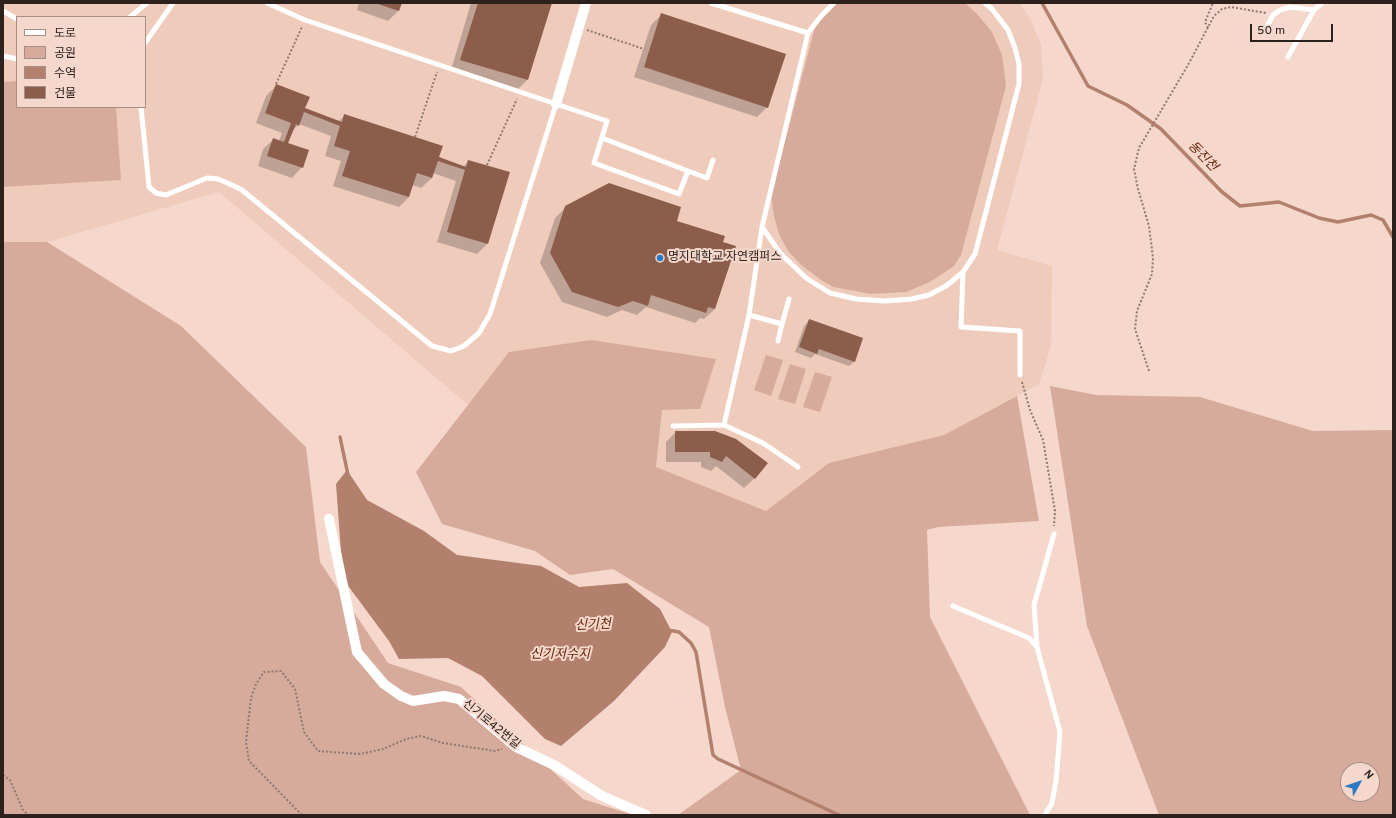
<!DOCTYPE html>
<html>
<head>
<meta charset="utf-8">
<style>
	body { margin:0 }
	#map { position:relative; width:1396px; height:818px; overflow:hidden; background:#f5d7cc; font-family:Overpass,"Noto Sans KR",sans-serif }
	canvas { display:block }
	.frame { position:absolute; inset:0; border:4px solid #2c211d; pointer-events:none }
	.legend { position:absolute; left:16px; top:16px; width:130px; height:92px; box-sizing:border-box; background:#f5d7cc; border:1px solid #a58e86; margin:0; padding:5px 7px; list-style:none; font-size:12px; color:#2c211d }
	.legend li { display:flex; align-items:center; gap:8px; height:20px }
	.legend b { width:20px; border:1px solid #a58e86 }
	.north { position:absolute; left:1340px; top:762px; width:40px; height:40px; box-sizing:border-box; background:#f5d7cc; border:1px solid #a58e86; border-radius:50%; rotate:50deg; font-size:11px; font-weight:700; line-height:16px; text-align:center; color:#2c211d }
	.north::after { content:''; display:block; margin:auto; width:14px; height:18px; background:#2979c8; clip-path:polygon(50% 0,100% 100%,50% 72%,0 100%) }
	.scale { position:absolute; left:1250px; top:24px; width:83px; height:18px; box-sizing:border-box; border:2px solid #2c211d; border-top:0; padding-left:5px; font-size:12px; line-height:14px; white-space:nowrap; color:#2c211d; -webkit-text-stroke:3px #f5d7cc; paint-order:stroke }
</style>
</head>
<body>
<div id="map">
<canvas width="1396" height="818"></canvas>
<div class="frame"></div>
<ul class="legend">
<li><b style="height:5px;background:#fff"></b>도로</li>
<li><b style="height:11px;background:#d6ab9b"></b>공원</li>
<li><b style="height:11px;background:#b2806c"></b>수역</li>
<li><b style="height:11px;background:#8d5d4b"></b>건물</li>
</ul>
<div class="north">N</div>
<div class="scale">50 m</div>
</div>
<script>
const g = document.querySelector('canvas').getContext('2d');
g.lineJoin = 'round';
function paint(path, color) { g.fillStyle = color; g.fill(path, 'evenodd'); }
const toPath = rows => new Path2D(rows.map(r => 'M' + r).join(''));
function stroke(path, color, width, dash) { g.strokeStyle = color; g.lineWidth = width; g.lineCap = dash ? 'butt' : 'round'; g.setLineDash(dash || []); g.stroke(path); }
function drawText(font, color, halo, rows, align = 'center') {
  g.font = font + ' Overpass,"Noto Sans KR",sans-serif'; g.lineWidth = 4; g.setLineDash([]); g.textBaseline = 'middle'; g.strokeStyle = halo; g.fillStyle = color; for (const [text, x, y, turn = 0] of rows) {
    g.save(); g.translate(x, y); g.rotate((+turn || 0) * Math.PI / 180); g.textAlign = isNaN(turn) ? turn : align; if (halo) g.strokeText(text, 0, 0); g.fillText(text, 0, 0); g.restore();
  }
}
const built = toPath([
	[3,3,1019,3,1030,18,1041,45,1043,79,997,250,1052,266,1051,346,1039,384,944,435,829,463,766,511,656,467,662,410,700,409,715,359,510,352,468,405,219,192,47,242,3,242],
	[17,17,145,17,145,107,17,107]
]);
const green = toPath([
	[837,3,965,3,977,14,992,32,1002,55,1006,86,961,255,954,266,930,282,906,292,871,294,833,287,821,280,800,264,788,251,779,234,774,216,771,195,815,27],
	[17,81,17,107,116,107,121,180,3,187,3,82],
	[3,242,47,242,181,326,306,447,320,562,388,663,461,687,583,799,633,815,3,815],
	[591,340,716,359,700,409,662,410,656,467,766,511,829,463,944,435,1017,396,1039,521,938,527,927,530,930,617,1030,815,678,815,741,770,725,707,709,627,613,569,570,575,535,551,442,524,416,472,509,352],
	[766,355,783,360,771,396,754,390],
	[790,364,806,369,795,404,778,399],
	[815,372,832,377,820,412,803,407],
	[1050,386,1096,395,1200,397,1313,431,1393,430,1393,815,1159,815,1087,626],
	[1348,770,1372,770,1372,794,1348,794]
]);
const water = toPath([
	[347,470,367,500,424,531,457,555,541,566,579,587,627,583,660,609,672,632,665,647,614,701,561,746,545,739,482,676,448,658,399,659,389,641,343,579,336,484]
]);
const shadow = toPath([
	[359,3,401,3,398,11,388,21,357,10],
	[471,3,551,3,527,80,517,90,451,70],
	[661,15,767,107,757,117,634,77,651,25],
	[276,86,304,109,338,122,344,116,438,158,463,167,469,161,509,173,487,244,477,254,437,242,456,181,433,173,432,178,421,188,412,185,409,197,399,207,333,186,341,161,325,156,331,136,299,124,292,131,287,144,302,167,292,178,258,166,263,149,274,139,279,141,282,133,256,123,266,96],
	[566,207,675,221,715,309,704,319,700,318,695,323,646,307,637,315,622,310,607,317,562,302,540,263,555,218],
	[809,321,854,362,849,366,815,354,811,358,795,352,804,326],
	[676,432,736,439,755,478,744,488,716,466,711,471,701,467,701,462,666,462,666,442]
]);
const stream = toPath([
	[1042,3,1088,86,1127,105,1161,129,1222,192,1240,206,1279,202,1319,218,1338,222,1371,215,1383,220,1393,237],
	[340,437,348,475],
	[668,630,679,632,691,643,696,652,713,755,718,759,839,815]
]);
const building = toPath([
	[375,3,402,3,399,11],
	[478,3,552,3,528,80,460,60],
	[661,13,786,54,768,108,644,67],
	[276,84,310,97,305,108,342,122,344,114,443,146,439,157,466,167,468,160,510,172,488,244,447,232,465,170,438,161,432,178,417,173,409,197,342,176,350,151,334,146,340,126,304,112,299,126,296,124,288,143,309,150,303,168,267,156,273,138,284,142,291,123,265,113],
	[609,183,681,207,677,221,725,236,723,242,736,246,715,309,708,307,706,313,651,295,648,306,633,301,618,307,572,292,550,253,565,206],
	[809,319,863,338,855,362,819,349,817,354,799,347],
	[675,431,715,431,736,439,768,463,755,479,726,456,722,462,710,457,710,452,675,452]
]);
const path = toPath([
	[1208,28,1205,22,1213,3],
	[587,30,644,49],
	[276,84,302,27],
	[415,137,437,72],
	[487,165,517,99],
	[1149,371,1135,329,1137,311,1152,274,1153,258,1149,226,1138,189,1134,169,1139,148,1188,65,1214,16,1222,9,1231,7,1266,13],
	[1022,382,1030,410,1043,440,1055,511,1054,526],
	[3,775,10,780,23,810,28,815],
	[302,815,249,761,246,742,251,698,256,684,264,672,281,671,295,689,304,732,318,751,360,754,383,749,406,739,421,736,443,743,495,751,502,749]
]);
const lane = toPath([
	[267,3,305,20,607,121,594,163,679,194,688,171,602,138],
	[711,3,808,33],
	[834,3,821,16,808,33,762,227,780,253,806,278,830,293,856,299,885,301,912,299,929,295,946,286,963,272,975,254,1019,84,1019,64,1015,48,1008,30,992,9,985,3],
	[3,11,17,19],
	[130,17,147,3],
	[1265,30,1273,15,1280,10,1290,7,1314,10],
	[145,43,173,3],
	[3,56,17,59],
	[1288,57,1314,10,1322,3],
	[141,107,149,187,156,193,166,195,207,178,218,179,232,185,242,190,432,346,451,351,464,346,479,333,490,314,556,104],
	[688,171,707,178,713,160],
	[762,227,749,315,724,425,763,443,798,467],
	[963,272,961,327,1020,331,1020,375],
	[749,315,782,324,789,299],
	[778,341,782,324],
	[673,426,724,425],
	[953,606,1029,638,1037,647,1060,732,1056,781,1052,803,1045,815],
	[1037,647,1034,605,1054,534]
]);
const street = toPath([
	[556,104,586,3],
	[329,519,357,652,384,684,401,696,413,701,444,696,459,699,516,747,554,765,602,796,646,815]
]);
const markers = [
	[660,258,4,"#2979c8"]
];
const poiNames = [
	["명지대학교 자연캠퍼스",668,258]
];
const streetNames = [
	["신기로42번길",491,725,39]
];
const waterNames = [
	["동진천",1202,157,46],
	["신기천",593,626,-2],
	["신기저수지",560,655]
];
paint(built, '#efcbbc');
paint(green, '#d6ab9b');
paint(water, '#b2806c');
paint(shadow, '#0003');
stroke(stream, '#b2806c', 3.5);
paint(building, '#8d5d4b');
stroke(path, '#8d7972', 2, [2, 2]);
stroke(lane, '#fff', 5);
stroke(street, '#fff', 10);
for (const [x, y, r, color] of markers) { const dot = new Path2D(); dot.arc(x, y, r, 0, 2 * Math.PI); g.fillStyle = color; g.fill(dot); stroke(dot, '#f5d7cc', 1.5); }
drawText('12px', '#2c211d', '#f5d7cc', poiNames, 'left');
drawText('12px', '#2c211d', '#f5d7cc', streetNames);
drawText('italic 13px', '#652508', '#f5d7cc', waterNames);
</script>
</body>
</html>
